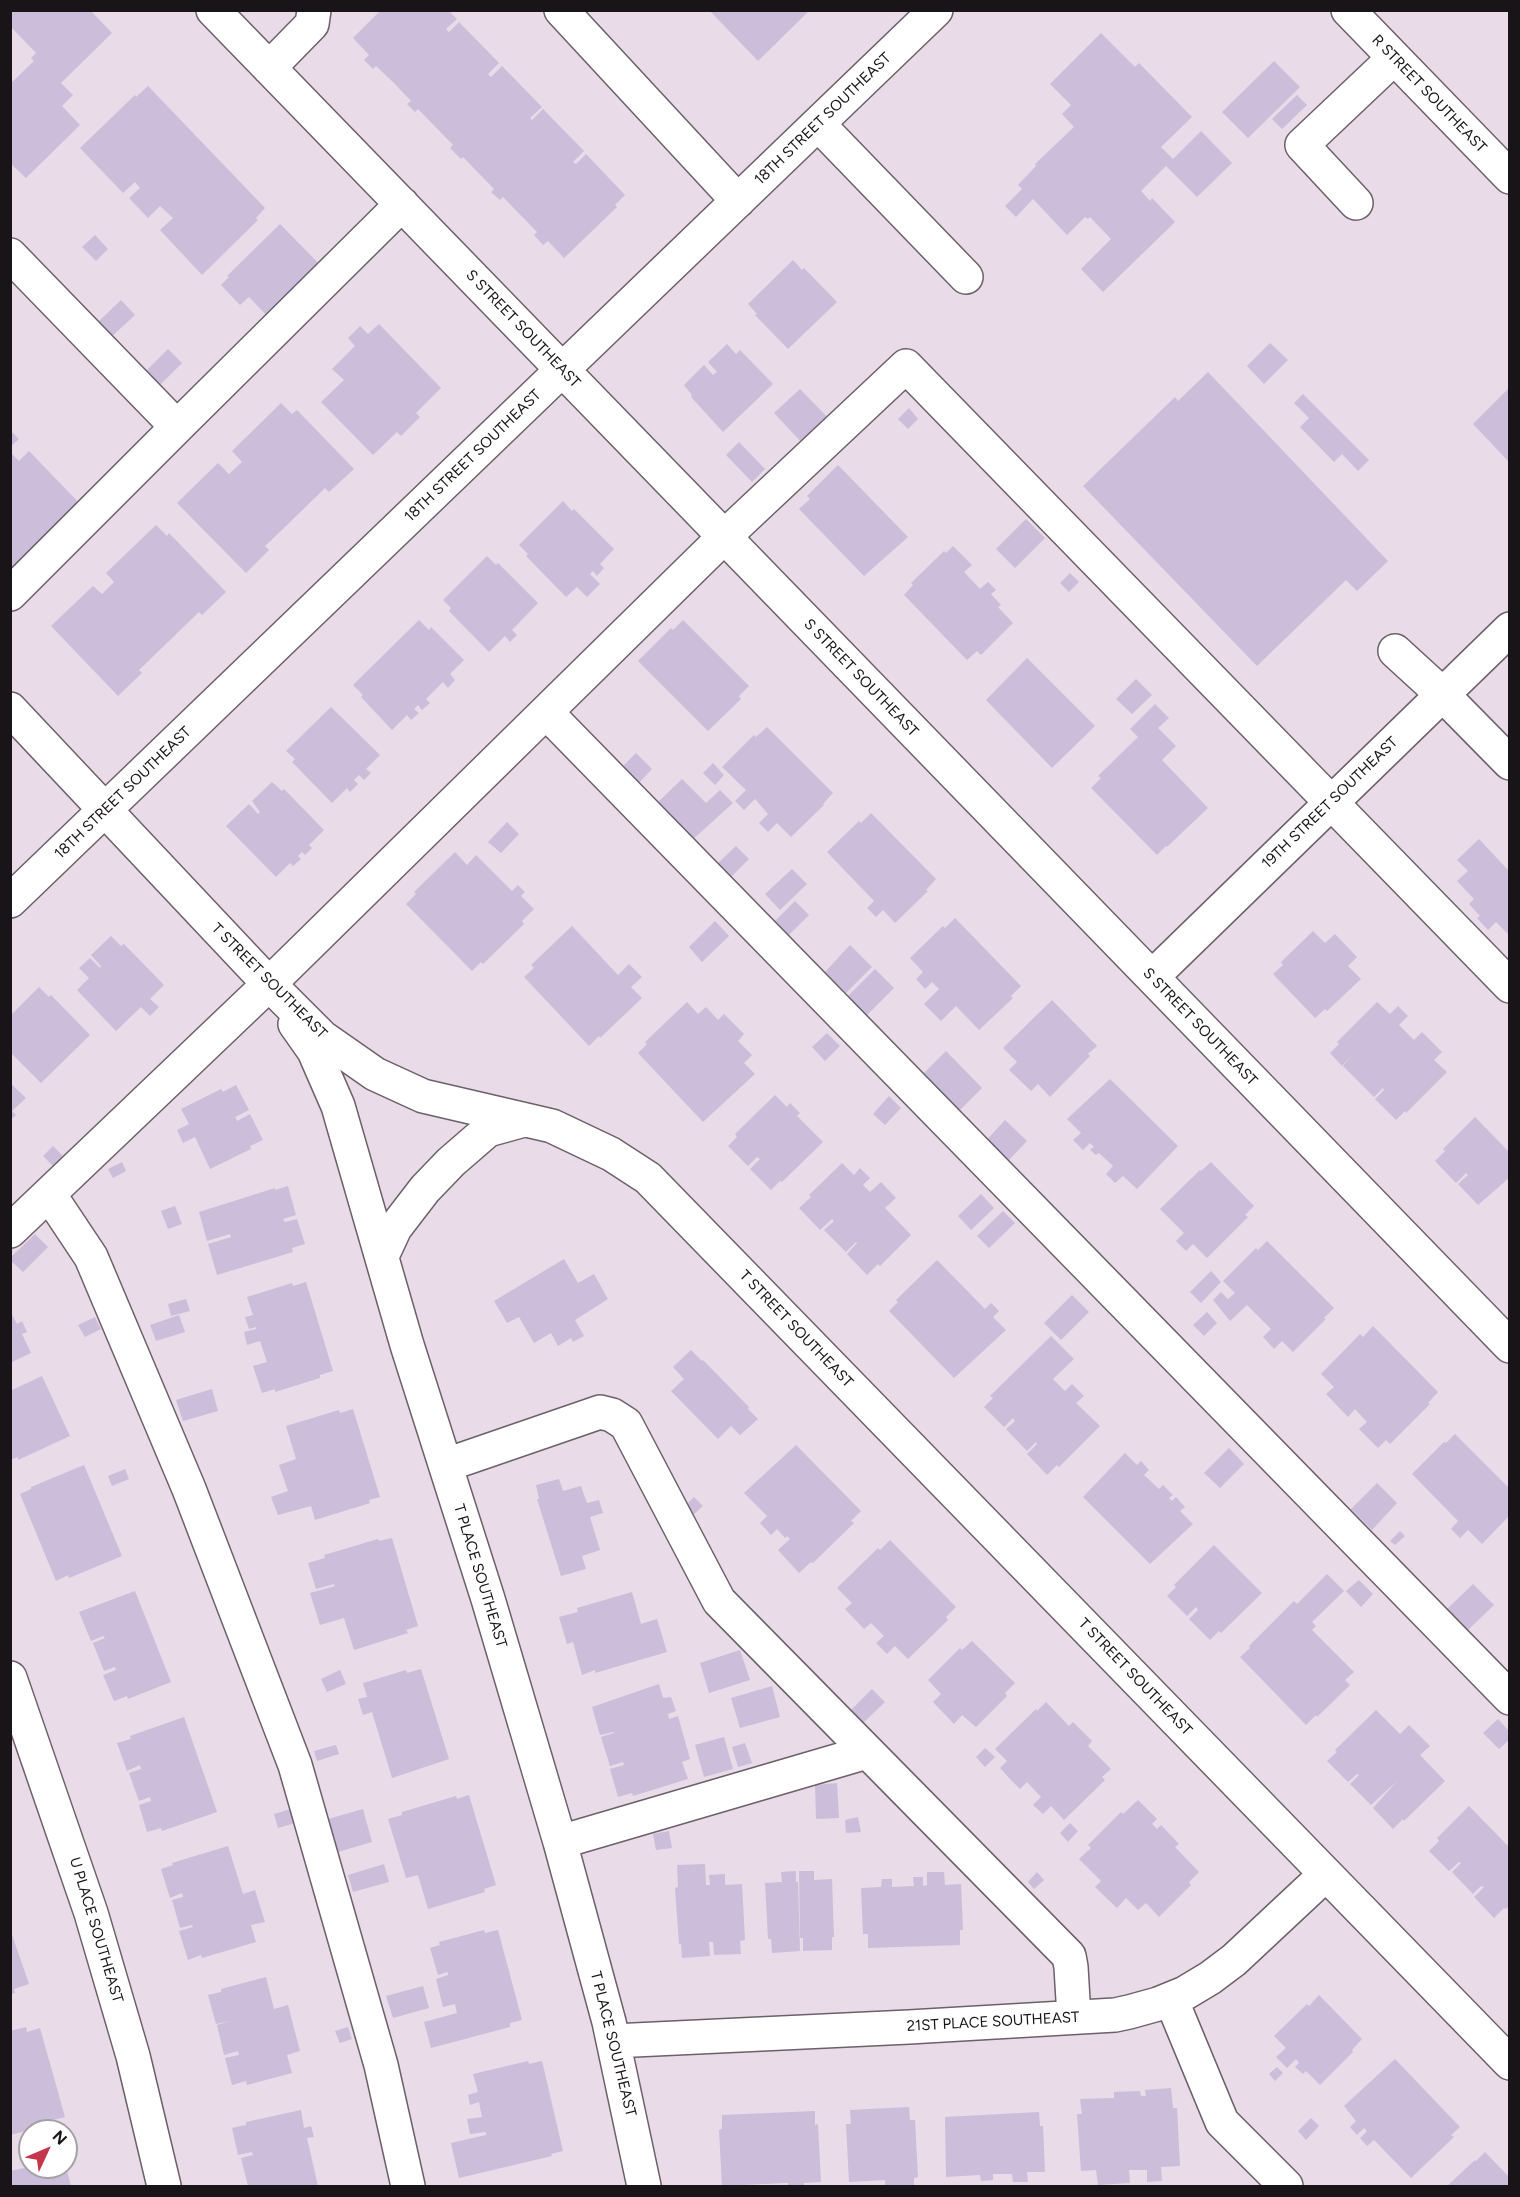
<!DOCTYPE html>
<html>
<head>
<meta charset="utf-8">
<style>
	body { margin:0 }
	#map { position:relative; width:1520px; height:2197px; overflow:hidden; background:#e9dbe7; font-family:Figtree,sans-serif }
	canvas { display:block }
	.frame { position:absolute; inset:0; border:12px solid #181418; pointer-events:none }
	.north { position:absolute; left:18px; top:2119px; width:60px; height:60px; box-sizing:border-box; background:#fff; border:2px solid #a3a1a3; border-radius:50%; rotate:46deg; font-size:16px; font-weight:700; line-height:24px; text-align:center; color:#181418 }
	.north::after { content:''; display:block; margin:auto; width:21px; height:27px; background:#c5354b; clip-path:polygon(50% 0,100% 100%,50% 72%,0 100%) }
</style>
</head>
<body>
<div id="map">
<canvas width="1520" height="2197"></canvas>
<div class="frame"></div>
<div class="north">N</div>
</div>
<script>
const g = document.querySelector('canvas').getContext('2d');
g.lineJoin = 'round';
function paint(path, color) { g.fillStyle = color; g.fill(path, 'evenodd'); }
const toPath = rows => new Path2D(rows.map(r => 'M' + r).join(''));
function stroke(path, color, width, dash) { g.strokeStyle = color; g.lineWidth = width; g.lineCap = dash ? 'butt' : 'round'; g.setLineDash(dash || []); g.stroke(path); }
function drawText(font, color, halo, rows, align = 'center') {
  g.font = font + ' Figtree,sans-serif'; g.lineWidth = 6; g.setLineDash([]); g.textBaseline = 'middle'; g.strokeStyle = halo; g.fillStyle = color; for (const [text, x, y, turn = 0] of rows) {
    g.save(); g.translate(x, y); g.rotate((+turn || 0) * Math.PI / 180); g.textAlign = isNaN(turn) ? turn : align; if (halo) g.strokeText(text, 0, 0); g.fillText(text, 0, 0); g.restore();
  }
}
const building = toPath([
	[10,10,90,10,112,33,61,83,73,95,62,106,80,125,26,178,10,163,10,84,34,61,31,58,36,53,10,26],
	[381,10,448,10,457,19,446,29,449,32,459,22,499,63,488,74,491,77,502,66,542,107,530,118,532,120,543,109,584,151,573,162,576,164,586,154,625,195,615,205,617,207,564,258,548,241,543,245,534,235,537,232,503,197,500,200,491,192,494,189,463,157,461,159,450,148,453,145,418,109,415,112,407,104,411,101,394,83,376,66,373,69,364,60,369,55,353,38],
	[709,10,810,10,758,61],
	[1101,33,1135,67,1139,63,1192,117,1161,147,1173,159,1201,131,1232,163,1197,197,1166,166,1141,191,1150,201,1152,198,1175,222,1103,292,1081,269,1111,239,1090,217,1088,219,1085,217,1067,235,1033,199,1016,217,1005,206,1022,189,1018,185,1036,166,1035,164,1074,127,1062,114,1071,105,1050,84],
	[1274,61,1300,87,1248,138,1222,112],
	[148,86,265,208,256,218,258,220,202,275,160,230,173,218,160,206,148,218,129,198,140,188,135,182,123,193,80,148,135,95,136,97],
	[1297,95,1307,105,1282,129,1272,119],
	[280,224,324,269,273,322,249,297,240,305,221,285,229,277,227,276],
	[95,235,108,249,96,261,82,247],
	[793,260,802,270,804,268,837,302,788,349,755,315,757,314,748,304],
	[121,300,135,315,109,339,95,325],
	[379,324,441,388,416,413,420,417,401,436,397,432,373,455,321,402,344,380,332,369,355,346,348,338,360,326,368,334],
	[1270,343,1288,360,1264,384,1247,366],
	[727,344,736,354,740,350,773,384,723,432,691,397,692,395,684,385,704,365,713,375,717,372,708,362],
	[168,349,182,363,156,389,143,374],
	[1208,372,1388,561,1357,591,1346,580,1257,666,1083,486,1175,397,1178,401],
	[1509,388,1509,462,1473,424],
	[800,389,830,420,804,445,774,413],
	[1303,394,1369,460,1358,471,1342,454,1334,462,1300,427,1309,418,1294,403],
	[281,403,292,414,297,410,354,469,329,492,325,488,285,527,265,546,269,550,246,573,177,503,218,463,229,474,242,462,232,451],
	[909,408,918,419,908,429,898,419],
	[10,430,19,439,10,447],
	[739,442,765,469,752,482,726,455],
	[29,451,82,506,10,572,10,452,19,461],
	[838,465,908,537,864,576,799,509,810,499,807,496],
	[563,501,572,511,574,509,614,549,600,564,604,568,597,576,593,571,590,574,600,584,587,597,577,587,566,597,526,556,528,554,519,545],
	[1026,519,1045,538,1015,568,996,549],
	[156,525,167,536,169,533,226,592,202,615,199,612,139,670,142,673,118,696,51,626,93,586,102,594,114,582,106,573],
	[953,546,972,565,964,572,980,589,988,582,996,590,991,594,1001,605,998,607,1013,623,981,655,977,651,967,660,904,595,913,585,911,583,944,551,946,553],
	[487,556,496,565,498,563,538,603,512,630,517,635,510,642,505,636,489,652,449,611,451,608,443,600],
	[1070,573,1079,582,1069,592,1060,583],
	[419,620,429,630,431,627,464,660,450,674,455,680,448,688,443,682,426,699,430,703,422,710,418,705,414,709,419,713,411,720,407,715,392,730,361,697,363,695,353,685],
	[683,620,749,686,739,696,741,699,708,731,638,661,671,628,673,630],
	[1027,658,1095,726,1052,768,986,700],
	[1136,679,1152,695,1132,714,1116,699],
	[1155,704,1169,718,1158,728,1176,746,1162,760,1208,808,1167,847,1166,846,1157,855,1091,788,1101,778,1098,776,1138,737,1130,729],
	[331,707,380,755,366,769,371,773,364,780,359,775,354,780,358,784,350,792,347,788,332,803,292,762,295,759,286,751],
	[767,727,833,793,823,804,824,805,791,837,777,823,768,832,759,823,768,814,755,799,744,810,735,801,746,790,722,767,754,735,756,737],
	[636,753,652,769,637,785,621,768],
	[713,763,724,775,715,785,703,773],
	[682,779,706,803,720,790,733,803,690,842,656,804],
	[272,782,282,791,284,789,324,830,309,845,312,848,305,855,302,852,298,856,301,859,293,866,290,863,276,877,226,826,249,804,258,814,260,812,252,801],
	[871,813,936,879,926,890,928,891,895,923,883,910,876,917,867,908,874,901,827,852,859,821,861,823],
	[507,822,519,834,501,853,488,842],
	[1479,839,1509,871,1509,935,1496,922,1488,930,1477,918,1480,916,1469,904,1474,899,1457,881,1468,871,1457,860],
	[736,846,749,859,731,877,718,863],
	[455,852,467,865,476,855,512,891,518,885,525,892,521,896,534,909,522,921,524,924,483,964,481,962,472,971,406,904,416,894,414,892],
	[792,869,807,884,780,910,765,894],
	[795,901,809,915,787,937,773,923],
	[955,918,1021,986,1011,996,1013,998,979,1030,956,1006,941,1021,924,1004,939,989,932,982,925,989,916,979,923,972,910,958,943,926,945,928],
	[715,921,729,936,702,962,689,947],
	[572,926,618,975,629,964,642,977,631,987,642,998,600,1038,599,1036,589,1046,524,977,534,968,531,965],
	[1313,931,1325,943,1335,934,1357,957,1348,966,1361,979,1327,1011,1325,1009,1315,1018,1273,974,1283,965,1281,962],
	[111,936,121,946,124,944,164,985,150,999,159,1007,150,1016,141,1007,116,1031,77,990,89,978,79,968,90,958,100,968,101,966,91,955],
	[850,945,872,967,846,993,825,972],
	[875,969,894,988,866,1016,848,996],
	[39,987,49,997,51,995,90,1035,41,1083,10,1052,10,1016],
	[1052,1000,1097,1046,1088,1054,1090,1056,1050,1097,1038,1084,1031,1091,1009,1070,1017,1062,1003,1048],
	[687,1002,698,1014,706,1007,718,1020,724,1014,744,1034,738,1041,752,1055,744,1063,755,1074,703,1122,638,1053,647,1044,645,1042],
	[1377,1002,1390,1014,1398,1006,1408,1016,1399,1025,1414,1040,1422,1032,1442,1052,1434,1060,1447,1072,1406,1113,1405,1111,1396,1120,1375,1099,1384,1090,1383,1088,1374,1097,1343,1066,1352,1055,1342,1066,1330,1053,1339,1044,1337,1042],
	[827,1033,840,1046,825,1061,812,1047],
	[946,1051,982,1088,956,1114,920,1077],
	[1110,1079,1178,1146,1137,1189,1123,1176,1115,1183,1106,1174,1113,1166,1099,1153,1096,1155,1090,1150,1094,1147,1090,1143,1083,1150,1073,1140,1081,1133,1067,1119],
	[10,1083,26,1098,12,1111,16,1115,10,1120],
	[236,1085,249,1110,235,1117,236,1118,237,1121,250,1114,263,1140,250,1146,251,1149,210,1169,195,1137,183,1143,177,1130,189,1124,181,1109,221,1089,223,1092],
	[775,1095,787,1107,790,1103,800,1113,797,1116,823,1142,782,1182,780,1181,771,1190,750,1169,760,1159,757,1157,748,1166,728,1146,737,1137,735,1134],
	[889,1096,901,1108,885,1125,873,1114],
	[1475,1117,1509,1152,1509,1178,1478,1205,1458,1184,1468,1175,1466,1173,1456,1183,1435,1161,1445,1151,1443,1149],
	[1005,1120,1027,1141,1005,1164,983,1144],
	[53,1146,64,1157,54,1167,43,1156],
	[122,1162,126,1171,113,1178,108,1169],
	[1211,1162,1254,1206,1245,1215,1248,1217,1207,1258,1193,1244,1186,1251,1176,1241,1184,1233,1160,1209,1200,1170,1201,1171],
	[842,1163,854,1175,860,1168,870,1178,863,1185,870,1192,881,1182,896,1198,885,1208,911,1235,880,1266,878,1264,867,1275,847,1254,857,1243,856,1242,846,1252,824,1230,834,1221,832,1219,820,1230,799,1208,811,1197,809,1195],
	[288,1186,296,1215,283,1219,285,1222,297,1219,305,1244,292,1248,293,1252,217,1275,208,1244,231,1237,230,1234,207,1241,199,1212,275,1188,275,1190],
	[981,1194,994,1208,971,1230,958,1216],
	[175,1206,182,1224,168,1229,161,1211],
	[1003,1211,1015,1223,989,1248,977,1236],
	[35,1234,48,1247,23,1272,10,1260,10,1258],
	[1267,1241,1334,1308,1324,1318,1326,1319,1293,1352,1282,1341,1274,1349,1263,1337,1271,1329,1247,1305,1230,1321,1213,1300,1221,1292,1228,1299,1235,1293,1223,1281,1256,1248,1258,1250],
	[564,1259,578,1283,594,1274,608,1299,575,1320,584,1336,573,1342,571,1338,558,1346,551,1333,534,1343,519,1317,507,1323,494,1301],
	[937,1260,985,1309,991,1303,999,1311,993,1317,1006,1330,954,1378,889,1311,898,1302,896,1300],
	[1211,1271,1221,1282,1201,1303,1190,1292],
	[306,1282,333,1371,320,1375,320,1378,275,1392,275,1389,262,1393,253,1366,267,1362,260,1341,247,1345,244,1332,256,1329,256,1327,249,1329,245,1317,253,1315,247,1297,292,1283,293,1286],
	[1072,1295,1089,1312,1061,1340,1044,1323],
	[186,1299,190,1311,171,1316,168,1304],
	[10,1311,17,1324,22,1321,27,1332,22,1334,31,1353,10,1363],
	[1207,1312,1217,1323,1204,1336,1193,1325],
	[179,1315,185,1332,156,1341,150,1325],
	[95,1317,101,1329,85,1337,78,1325],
	[1373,1326,1438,1392,1428,1403,1430,1404,1390,1444,1386,1440,1378,1448,1359,1429,1367,1422,1355,1409,1348,1417,1326,1394,1334,1387,1321,1374,1360,1334,1363,1337],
	[1051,1336,1074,1359,1053,1379,1065,1391,1072,1384,1084,1396,1076,1403,1100,1426,1059,1467,1057,1465,1047,1475,1027,1454,1037,1444,1036,1442,1027,1451,1006,1429,1015,1421,1013,1418,1004,1427,984,1407,993,1398,990,1396],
	[691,1350,702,1361,703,1360,749,1407,748,1409,758,1419,740,1435,731,1426,718,1439,671,1391,684,1379,673,1367],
	[42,1376,70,1436,18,1460,18,1457,10,1460,10,1391],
	[212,1389,218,1411,183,1421,176,1400],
	[353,1409,380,1497,369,1500,370,1503,315,1520,311,1506,278,1515,271,1497,288,1491,279,1465,296,1459,286,1426,339,1410,340,1413],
	[1455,1434,1509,1488,1509,1516,1482,1544,1468,1530,1460,1538,1451,1529,1458,1521,1412,1474,1444,1442,1446,1443],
	[796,1445,861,1511,851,1521,854,1523,813,1563,811,1562,799,1573,778,1550,790,1539,787,1536,785,1538,777,1529,771,1535,760,1523,767,1516,744,1493],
	[1229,1448,1244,1464,1220,1488,1204,1473],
	[1125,1453,1137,1465,1141,1461,1149,1470,1144,1475,1159,1489,1163,1485,1173,1495,1169,1498,1172,1501,1176,1497,1185,1507,1180,1511,1193,1524,1150,1564,1083,1497],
	[84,1465,122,1556,69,1578,68,1575,56,1581,20,1494,31,1489,31,1487],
	[125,1469,129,1479,112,1486,108,1476],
	[559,1479,563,1491,581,1486,587,1503,599,1500,603,1513,590,1517,600,1550,582,1556,586,1569,561,1576,537,1499,539,1499,536,1485],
	[1377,1483,1397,1503,1372,1530,1351,1509],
	[694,1497,703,1506,691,1517,683,1508],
	[1400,1531,1405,1536,1395,1545,1390,1541],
	[392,1538,418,1626,406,1630,408,1633,354,1650,344,1618,320,1625,310,1593,335,1586,334,1584,316,1589,308,1563,325,1558,324,1555,378,1539,379,1541],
	[890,1540,956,1607,946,1617,948,1620,908,1659,895,1646,887,1654,876,1643,884,1636,871,1623,864,1629,845,1609,852,1603,837,1588,878,1548,880,1550],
	[1214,1545,1262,1593,1221,1633,1219,1631,1210,1640,1189,1619,1198,1610,1196,1607,1187,1616,1167,1596,1176,1587,1174,1585],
	[1327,1574,1344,1591,1312,1622,1316,1626,1312,1630,1354,1672,1345,1680,1350,1685,1317,1717,1316,1715,1306,1725,1240,1657,1250,1648,1249,1646,1294,1601,1297,1604],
	[1359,1580,1373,1594,1361,1607,1346,1591],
	[1473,1584,1494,1605,1467,1631,1446,1610],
	[135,1591,171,1682,128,1699,127,1696,114,1701,103,1675,116,1670,115,1667,104,1671,93,1643,105,1638,103,1636,91,1641,79,1612],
	[632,1592,641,1624,657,1619,667,1652,595,1673,595,1670,582,1675,573,1642,567,1644,559,1617,578,1612,577,1608],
	[972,1641,1015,1683,1005,1693,1007,1696,976,1727,962,1715,954,1724,933,1702,941,1694,928,1680,960,1648,962,1650],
	[740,1650,750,1680,709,1693,700,1663],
	[421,1669,449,1759,392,1778,372,1712,363,1715,358,1699,367,1697,363,1683,406,1670,407,1673],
	[340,1670,346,1684,327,1692,321,1679],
	[659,1684,663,1698,671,1697,676,1711,668,1714,669,1719,678,1716,690,1759,682,1762,688,1779,633,1796,632,1793,618,1797,610,1769,624,1765,623,1762,610,1766,601,1737,614,1733,614,1732,600,1735,592,1707],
	[772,1686,780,1717,740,1728,731,1698],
	[872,1689,885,1702,859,1727,847,1714],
	[1046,1702,1069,1726,1073,1722,1092,1741,1088,1746,1111,1769,1102,1777,1105,1780,1064,1820,1051,1806,1043,1814,1033,1805,1041,1797,1027,1782,1020,1789,1010,1779,1000,1768,1007,1761,995,1749,1036,1709,1037,1711],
	[1376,1710,1400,1734,1409,1725,1430,1746,1420,1755,1445,1781,1404,1821,1403,1819,1393,1829,1373,1808,1397,1781,1371,1805,1350,1784,1359,1775,1357,1774,1348,1782,1327,1761,1337,1752,1335,1750],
	[184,1717,217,1812,162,1831,161,1828,147,1832,139,1805,151,1801,150,1797,139,1801,129,1773,141,1769,140,1765,127,1771,117,1743,131,1739,130,1736],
	[1498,1719,1509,1731,1509,1740,1499,1749,1483,1733],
	[724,1737,733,1769,704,1777,695,1745],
	[745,1743,752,1763,738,1767,732,1747],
	[336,1745,339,1754,317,1761,314,1751],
	[985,1748,995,1757,985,1767,976,1757],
	[837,1783,839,1818,816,1819,815,1785],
	[469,1795,496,1885,484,1889,485,1892,428,1909,418,1875,406,1878,388,1819,402,1815,402,1812,456,1796,457,1799],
	[1138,1800,1157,1819,1152,1824,1157,1829,1161,1825,1179,1844,1175,1847,1199,1872,1189,1882,1191,1885,1159,1917,1146,1903,1138,1910,1126,1898,1117,1908,1095,1887,1101,1881,1079,1859,1091,1848,1088,1845,1121,1812,1123,1814],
	[1469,1806,1509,1847,1509,1906,1506,1909,1504,1908,1494,1918,1474,1897,1484,1887,1481,1886,1473,1894,1452,1872,1461,1863,1459,1862,1449,1871,1429,1851,1439,1841,1437,1838],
	[291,1809,295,1823,278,1828,274,1814],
	[363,1809,372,1842,338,1852,328,1819],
	[858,1817,861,1832,846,1833,845,1820],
	[1070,1823,1078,1831,1068,1842,1060,1833],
	[669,1831,672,1848,656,1850,653,1834],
	[228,1846,243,1894,255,1890,265,1922,251,1925,256,1942,202,1958,201,1955,188,1960,179,1931,193,1927,192,1925,180,1928,172,1900,183,1897,182,1893,170,1898,161,1869,173,1865,172,1863],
	[384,1864,389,1882,353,1892,348,1875],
	[705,1864,706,1885,710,1885,709,1875,725,1874,725,1885,742,1884,745,1940,740,1941,741,1954,714,1955,713,1942,709,1942,710,1956,682,1958,681,1944,679,1944,675,1888,678,1887,677,1865],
	[796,1871,796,1882,798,1882,800,1951,772,1953,771,1939,768,1939,765,1883,782,1882,781,1872],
	[799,1871,814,1871,814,1880,832,1879,834,1937,832,1937,832,1950,803,1951,803,1938,800,1938],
	[927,1872,944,1872,945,1885,961,1884,963,1930,960,1930,960,1945,868,1948,868,1934,863,1934,861,1888,881,1887,882,1879,892,1879,892,1887,914,1886,913,1877,923,1877,923,1886,927,1885],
	[1037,1872,1044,1880,1034,1889,1028,1882],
	[10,1929,29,1984,14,1989,15,1993,10,1994],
	[484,1930,485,1933,498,1930,522,2020,510,2023,510,2027,431,2048,424,2022,457,2013,455,2004,443,2007,436,1979,448,1975,448,1973,447,1972,438,1975,430,1948,440,1945,439,1942],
	[266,1977,274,2009,288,2005,300,2051,287,2055,292,2073,247,2085,246,2081,232,2085,225,2058,239,2055,238,2051,224,2055,217,2025,230,2021,216,2024,208,1995,221,1992,221,1989],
	[423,1986,429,2008,393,2018,386,1996],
	[1319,1995,1362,2039,1352,2050,1353,2052,1320,2085,1306,2071,1303,2074,1295,2067,1299,2063,1296,2059,1287,2068,1276,2057,1286,2048,1274,2036,1307,2004,1309,2006],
	[26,2027,27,2032,40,2028,65,2117,53,2120,54,2124,10,2135,10,2031],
	[348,2027,352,2039,340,2043,335,2031],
	[1395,2059,1460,2127,1451,2135,1454,2137,1411,2178,1374,2140,1367,2146,1360,2138,1367,2131,1364,2128,1357,2135,1350,2127,1356,2121,1344,2106],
	[528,2061,529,2064,542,2061,563,2151,551,2154,552,2156,459,2178,451,2143,486,2135,486,2132,470,2134,467,2119,482,2117,479,2102,470,2105,468,2095,478,2092,473,2074],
	[1277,2067,1283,2073,1275,2081,1269,2074],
	[1171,2088,1173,2108,1177,2108,1180,2166,1161,2167,1162,2181,1147,2182,1147,2170,1129,2170,1130,2183,1098,2185,1096,2170,1081,2171,1077,2114,1082,2114,1080,2099,1114,2098,1114,2092,1140,2091,1141,2096,1146,2096,1145,2090],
	[909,2107,910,2120,915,2120,918,2177,914,2178,914,2186,885,2186,885,2180,849,2182,846,2124,851,2124,850,2110],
	[301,2110,304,2128,311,2126,314,2137,307,2138,318,2186,248,2186,241,2158,253,2155,252,2152,238,2155,232,2128,246,2125,246,2122],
	[815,2111,815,2125,818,2124,821,2182,804,2183,804,2186,788,2186,788,2183,785,2183,722,2186,719,2130,722,2129,722,2115],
	[1039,2112,1040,2126,1043,2126,1045,2172,1027,2172,1028,2182,1013,2182,1012,2174,993,2174,993,2180,981,2181,980,2175,946,2177,945,2117],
	[1311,2118,1319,2126,1306,2140,1298,2131],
	[1485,2152,1509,2177,1509,2186,1447,2186,1475,2160,1476,2161],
	[29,2167,66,2167,71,2186,10,2186,10,2171]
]);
const minor = toPath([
	[213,10,1510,1346],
	[561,10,738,201],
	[1348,10,1510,177],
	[269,68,312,24,314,10],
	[818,124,966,277],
	[1356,203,1302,145,1394,58],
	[10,255,177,427,402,204],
	[10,594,177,427],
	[1395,651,1442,694,1510,763],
	[10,709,269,984,322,1037,375,1074,423,1096,552,1126,611,1154,648,1178,1510,2063],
	[546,712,1510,1698],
	[10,901,936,10],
	[1152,977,1510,629],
	[295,1024,314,1051,338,1106,407,1345,488,1599,560,1842,609,2022,644,2186],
	[49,1194,91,1257,189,1489,295,1765,381,2065,408,2186],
	[10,1231,269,984,724,537,906,366,1510,986],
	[382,1256,395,1228,425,1189,451,1162,488,1130,524,1120],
	[446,1465,600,1412,612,1415,626,1424,719,1601,1069,1956,1071,1967,1074,2017],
	[10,1678,91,1913,133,2056,164,2186],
	[560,1842,867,1752],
	[1171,1999,1222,2122,1286,2186],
	[613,2041,909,2027,1115,2015,1129,2012,1158,2004,1185,1993,1210,1978,1234,1960,1326,1874]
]);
const streetNames = [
	["R STREET SOUTHEAST",1429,94,46],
	["18TH STREET SOUTHEAST",823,119,-44],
	["S STREET SOUTHEAST",523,329,46],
	["18TH STREET SOUTHEAST",473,456,-44],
	["S STREET SOUTHEAST",861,678,46],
	["18TH STREET SOUTHEAST",123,793,-44],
	["19TH STREET SOUTHEAST",1330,803,-44],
	["T STREET SOUTHEAST",269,981,45],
	["S STREET SOUTHEAST",1200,1027,46],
	["T STREET SOUTHEAST",796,1329,46],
	["T PLACE SOUTHEAST",480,1576,73],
	["T STREET SOUTHEAST",1135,1677,46],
	["U PLACE SOUTHEAST",96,1930,73],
	["21ST PLACE SOUTHEAST",993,2022,-3],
	["T PLACE SOUTHEAST",613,2044,76]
];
paint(building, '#ccbdda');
stroke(minor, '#6c606a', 36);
stroke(minor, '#fff', 33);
drawText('15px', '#181418', '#fff', streetNames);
</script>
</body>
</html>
